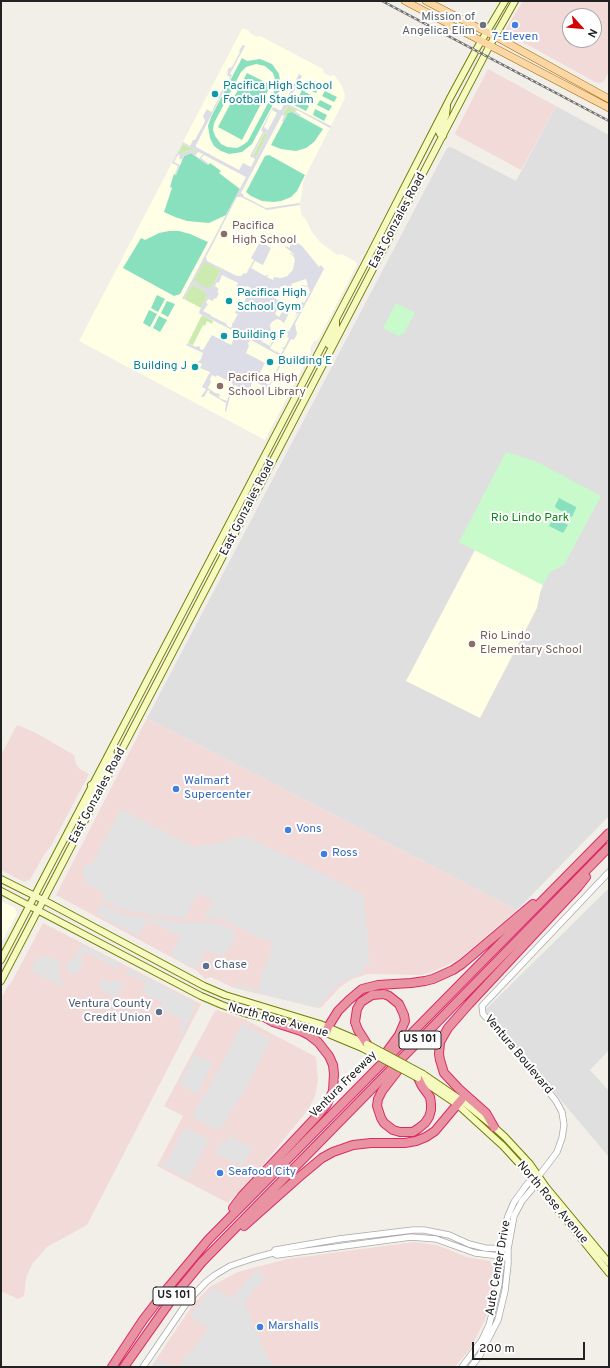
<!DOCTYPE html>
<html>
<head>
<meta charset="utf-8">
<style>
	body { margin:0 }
	#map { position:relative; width:610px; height:1368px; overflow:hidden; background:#f2efe9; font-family:Overpass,sans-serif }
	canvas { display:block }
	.frame { position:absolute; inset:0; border:2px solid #222; pointer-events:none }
	.north { position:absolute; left:562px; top:8px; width:40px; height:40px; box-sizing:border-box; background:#fff; border:1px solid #a7a7a7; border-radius:50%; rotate:117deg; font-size:11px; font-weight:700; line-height:16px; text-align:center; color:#222 }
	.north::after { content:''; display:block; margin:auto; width:14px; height:18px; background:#d40000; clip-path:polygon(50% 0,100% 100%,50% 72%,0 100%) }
	.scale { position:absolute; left:472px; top:1342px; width:113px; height:18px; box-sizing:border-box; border:2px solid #222; border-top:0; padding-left:5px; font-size:12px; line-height:14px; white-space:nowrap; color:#222; -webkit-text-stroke:3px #fff; paint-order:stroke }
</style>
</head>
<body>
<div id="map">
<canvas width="610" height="1368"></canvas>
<div class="frame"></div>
<div class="north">N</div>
<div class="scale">200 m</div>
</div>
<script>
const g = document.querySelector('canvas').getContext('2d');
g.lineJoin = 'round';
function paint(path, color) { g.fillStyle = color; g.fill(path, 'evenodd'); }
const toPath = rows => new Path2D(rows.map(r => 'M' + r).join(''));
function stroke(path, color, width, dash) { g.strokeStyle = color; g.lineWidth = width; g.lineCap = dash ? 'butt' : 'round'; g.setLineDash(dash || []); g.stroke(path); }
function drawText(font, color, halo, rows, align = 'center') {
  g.font = font + ' Overpass,sans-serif'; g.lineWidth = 4; g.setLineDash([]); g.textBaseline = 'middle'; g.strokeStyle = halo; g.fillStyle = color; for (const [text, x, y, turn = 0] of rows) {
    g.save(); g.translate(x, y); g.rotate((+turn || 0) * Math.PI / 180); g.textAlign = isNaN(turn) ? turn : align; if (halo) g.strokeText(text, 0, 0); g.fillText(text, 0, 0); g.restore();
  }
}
const residential = toPath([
	[556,106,609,135,609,816,517,910,147,718,447,148,451,147,516,181],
	[609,888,609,1050,590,1070,609,1091,609,1155,608,1156,485,1010]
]);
const commercial = toPath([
	[523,1,609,1,609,71,604,81,600,83,595,82,508,34,506,29],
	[570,16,594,16,594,40,570,40],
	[488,69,556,106,521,170,456,135,455,133],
	[147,718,517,910,458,960,434,971,421,975,368,974,352,979,340,987,322,1007,318,1008,234,988,211,977,205,979,197,971,56,895],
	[18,725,38,734,74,755,76,764,80,769,89,774,51,846,44,855,30,880,24,882,1,870,1,755,16,727],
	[43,923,201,1004,87,1225,47,1247,32,1264,26,1278,24,1296,18,1299,1,1291,1,999,7,987,11,983],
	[217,1010,244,1019,316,1057,318,1080,315,1096,308,1110,262,1166,228,1203,157,1166,183,1116,164,1106,215,1011],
	[414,1242,437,1245,467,1257,490,1261,495,1267,490,1305,485,1320,470,1349,455,1367,151,1367,194,1303,211,1286,238,1272,287,1259]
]);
const education = toPath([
	[242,29,245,29,248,30,250,33,257,37,260,36,323,69,324,73,330,76,334,75,342,86,345,95,344,100,306,175,303,183,301,200,299,203,302,216,305,218,312,232,320,242,337,255,342,254,356,262,357,265,318,340,314,341,310,349,311,352,265,440,79,341],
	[475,550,543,585,540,593,537,608,480,718,406,681],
	[1,901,15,908,17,914,1,943]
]);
const grass = toPath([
	[288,105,296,110,294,113,292,112,288,113,287,116,283,114],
	[265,132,268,135,256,157,253,156],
	[183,144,197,151,196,153,191,150,182,153,181,155,178,154],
	[204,261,221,270,212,287,207,289,195,282,194,280],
	[193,285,206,292,207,296,201,308,184,299,191,286],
	[202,315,213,321,212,324,207,321,205,326,203,325,193,345,188,343]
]);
const park = toPath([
	[396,303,415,313,404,333,399,336,383,328],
	[506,452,535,461,601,496,564,565,550,572,543,585,459,542]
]);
const pitch = toPath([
	[242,58,247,61,260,59,272,64,279,74,281,87,278,95,252,144,242,152,229,154,221,151,214,146,210,138,208,126,211,117],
	[256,64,265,66,273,73,275,79,275,90,248,141,243,145,237,148,227,147,221,144,215,136,213,130,214,123,241,72,246,67],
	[247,73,271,85,242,140,218,127],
	[307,81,319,87,316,93,304,87],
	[302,90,314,97,311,102,299,96],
	[325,91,337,97,334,102,322,96],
	[297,100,309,106,306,111,294,105],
	[320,100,332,106,329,111,317,105],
	[315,109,327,115,324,121,313,115],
	[292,112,323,129,314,142,306,148,296,151,281,149,271,145,288,113],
	[191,153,208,165,210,163,221,171,219,173,240,189,226,215,209,223,187,221,175,217,164,212,172,188,170,187,174,174,176,175,184,156],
	[269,155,305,175,297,191,291,197,281,201,274,202,262,201,251,196,246,192,265,156],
	[169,231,179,231,190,234,208,242,180,294,174,296,123,268,141,238,145,240,159,233],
	[157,295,165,299,158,312,151,308],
	[167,301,175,304,168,317,161,313],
	[149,310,157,314,150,327,143,323],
	[159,316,167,320,160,332,153,328],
	[559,498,576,507,576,508,572,517,556,508,555,506],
	[554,517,568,525,563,533,549,526]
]);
const parking = toPath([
	[121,809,194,847,222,842,244,836,314,869,364,895,370,965,363,966,363,973,350,978,338,985,330,993,318,1008,234,987,235,984,259,990,262,971,271,954,271,940,263,940,220,918,204,918,213,901,198,893,185,918,152,915,121,909,101,899,104,893,83,881,86,875,81,873,86,863,91,866],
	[100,903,122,914,180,922,212,922,223,925,235,931,234,934,236,936,231,945,222,957,206,949,196,969,171,955,180,936,147,920,138,936,97,914],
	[84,945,119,963,118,965,120,967,119,969,85,952,80,960,84,962,78,974,74,972,72,974,68,972,69,969,65,969,70,959,73,960,80,946,83,947],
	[45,955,61,963,59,967,60,968,58,972,60,974,58,978,63,981,61,986,31,971,33,967,32,966,38,956,42,959],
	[129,969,196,1003,194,1006,196,1007,182,1034,178,1032,184,1021,160,1008,163,1003,142,992,147,982,126,974],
	[103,978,111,982,113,979,118,982,119,981,124,983,116,998,103,992,104,990,98,987],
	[242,1024,271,1039,246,1088,234,1106,224,1125,218,1130,192,1117,202,1098,207,1091],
	[194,1054,213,1063,197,1094,179,1084],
	[184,1127,209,1140,189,1179,159,1164,160,1161,166,1163],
	[229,1136,252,1148,242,1167,215,1153,221,1141,225,1143],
	[257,1269,265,1277,244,1302,253,1324,251,1328,256,1330,268,1360,277,1367,178,1367,188,1352,191,1353,208,1328,192,1318,192,1313,211,1289,217,1288,231,1299],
	[158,1359,160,1360,171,1367,153,1367]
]);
const plaza = toPath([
	[244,45,245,46,230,74,232,75,196,145,196,147,239,170,243,163,251,167,255,159,250,156,263,132,261,130,273,107,279,110,281,110,299,74,302,76,298,84,300,85,299,87,297,86,293,93,295,95,294,96,292,95,288,104,331,126,330,128,297,110,296,112,301,115,300,117,294,113,296,110,287,106,283,114,287,116,283,122,282,121,284,116,282,115,241,193,244,195,243,196,266,208,299,203,300,205,267,210,241,197,237,197,206,257,207,261,237,276,241,276,244,273,246,274,254,260,251,258,264,235,267,233,267,235,271,237,287,238,296,242,302,246,319,267,321,265,324,269,295,324,297,334,294,340,291,339,281,357,284,359,268,389,254,381,251,385,251,389,247,387,245,392,242,389,235,385,230,397,226,412,225,411,226,403,209,393,210,391,208,390,204,397,201,397,206,389,202,387,210,372,200,368,202,364,198,362,201,359,203,353,186,345,188,343,196,347,198,346,200,347,200,349,203,350,212,335,231,345,234,339,238,337,238,333,200,314,199,312,207,296,206,295,206,292,193,285,192,287,191,286,184,299,182,299,246,177,204,155,201,158,209,164,208,165,199,159,203,154,198,152,195,156,190,153,184,156,182,160,179,158,180,156,178,155,174,162,180,165,176,175,175,174,178,166,172,163,183,142,190,146,193,140,195,140,205,121,203,116,207,109,208,110,206,114,208,110,212,112,214,107,219,98,218,97,230,77,227,75,229,70,225,74,229,68,232,67,240,52,239,51,242,46],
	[272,110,277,113,268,130,264,127],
	[265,132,268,135,256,157,253,155],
	[183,144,197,151,196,153,191,150,182,153,181,155,178,154],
	[266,236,276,241,284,241,292,243,289,248,286,246,285,247,293,253,295,256,290,252,290,253,294,257,295,262,294,263,293,270,288,275,288,276,281,278,274,277,273,280,267,277,268,275,267,275,265,276,251,268,255,261,263,265,271,248,261,242,262,241,264,242],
	[204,262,221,270,212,287,208,287,207,288,195,282,196,281,194,280],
	[222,275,238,283,236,287,240,290,242,286,245,287,247,286,251,288,250,291,248,291,249,293,244,302,241,301,235,313,238,314,233,323,232,323,232,325,231,328,226,325,227,324,211,316,211,315,203,311,208,304,206,303,208,299,213,301,214,298,216,299,219,293,217,292,219,289,215,286,217,282,219,283],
	[306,279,308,286,301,285,301,286,308,287,310,292,304,303,302,302,301,304,303,305,300,311,274,298,280,287,286,285,287,287,292,286,291,284],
	[280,305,288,310,286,314,282,312,279,317,275,314],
	[291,309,297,313,293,320,298,313,299,313,289,331,288,331,287,333,288,334,287,337,289,338,284,348,283,347,282,349,284,349,281,354,277,352,279,349,276,352,270,348,278,335,273,333,271,331,270,325,272,322,277,319,280,320,284,323],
	[265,332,270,335,268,339,272,342,270,346,261,341],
	[251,340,280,356,279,358,282,359,269,385,264,382,264,380,260,380,257,378,265,363,246,353,249,346,248,343],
	[212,375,216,377,217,375,233,384,227,401,219,398,220,394,215,393,208,388,211,382,210,379]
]);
const tertiary = toPath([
	[273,1253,277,1255,411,1237,436,1239,475,1253,508,1257],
	[143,1367,188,1301,206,1282,215,1275,230,1266,254,1258,273,1253,275,1250,339,1239,413,1230,424,1230,449,1235,469,1244,485,1248,508,1249],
	[462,1367,482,1340,489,1325,492,1314,499,1284,503,1234,508,1216,514,1202,528,1183,535,1181],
	[471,1367,480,1355,498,1320,505,1291,508,1264,508,1249,514,1216,522,1201,532,1189,535,1181,557,1152,562,1138,564,1125,562,1112,556,1101,506,1039,483,1014,482,1006,609,872]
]);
const secondary = toPath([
	[443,136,440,134,439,132,446,115,447,106],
	[329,345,336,329,336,321],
	[101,790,99,789,98,785,111,757,111,754],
	[82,822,84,812,94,789,94,787,91,785],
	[1,879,49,903,204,986,225,995,320,1024,367,1044],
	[1,891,201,996,222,1005,244,1013,269,1019],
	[1,960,368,258,450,98,476,50,505,1],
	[1,981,490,45,515,1],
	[284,1022,326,1033,362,1048],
	[423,1074,461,1100,494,1127,505,1137,530,1164,546,1187,609,1263],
	[418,1078,458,1105,503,1146,535,1181,609,1273]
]);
const primary = toPath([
	[405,1,609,108],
	[426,1,502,40,609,99]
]);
const motorway = toPath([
	[326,1033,328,1027,338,1011,349,1000,362,989,378,985,411,983,425,981,433,979,453,970,462,964,533,904],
	[367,1044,358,1030,355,1022,357,1009,361,1002,372,995,384,994,389,996,399,1004,404,1015,405,1021,399,1035,383,1057],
	[399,1069,382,1091,378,1099,377,1106,381,1118,384,1123,393,1130,400,1132,413,1132,419,1128,425,1123,429,1117,431,1110,431,1104,430,1097,422,1086,418,1078],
	[494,1127,486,1113,459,1089,444,1073,440,1060,439,1054,440,1042,448,1028,469,1004,578,887,586,877],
	[233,1208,242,1196,318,1115,327,1104,333,1091,334,1074,333,1065,329,1056,318,1042,309,1035,301,1031,273,1022,266,1018],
	[244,1226,298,1178,322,1158,333,1152,353,1145,371,1143,405,1143,416,1141,426,1137,435,1131,461,1100],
	[112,1367,143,1320,167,1289,208,1240,609,833],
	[124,1367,174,1296,202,1262,609,847]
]);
const rail = toPath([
	[382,1,609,121]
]);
const secondaryBridge = toPath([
	[367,1044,423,1074],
	[362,1048,418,1078]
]);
const markers = [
	[483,25,4,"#6b7280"],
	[515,25,4,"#3f7fe0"],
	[215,94,4,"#0f9aa8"],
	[224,234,4,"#8d6e63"],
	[229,301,4,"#0f9aa8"],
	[224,336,4,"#0f9aa8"],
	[270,362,4,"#0f9aa8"],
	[195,367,4,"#0f9aa8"],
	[220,386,4,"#8d6e63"],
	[472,644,4,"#8d6e63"],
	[176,789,4,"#3f7fe0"],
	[288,830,4,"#3f7fe0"],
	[324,854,4,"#3f7fe0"],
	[206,966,4,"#5c6f8a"],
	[159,1012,4,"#5c6f8a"],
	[220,1173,4,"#3f7fe0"],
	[260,1327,4,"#3f7fe0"]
];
const shields = [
	[420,1040,42],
	[174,1296,42]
];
const shieldNames = [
	["US 101",420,1040],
	["US 101",174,1296]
];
const worshipNames = [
	["Mission of",475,18],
	["Angelica Elim",475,32]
];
const shopNames = [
	["7-Eleven",515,38,"center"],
	["Walmart",184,782],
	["Supercenter",184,796],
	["Vons",296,830],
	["Ross",332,854],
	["Seafood City",228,1173],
	["Marshalls",268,1327]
];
const cultureNames = [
	["Pacifica High School",223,87],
	["Football Stadium",223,101],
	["Pacifica High",237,294],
	["School Gym",237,308],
	["Building F",232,336],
	["Building E",278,362],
	["Building J",187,367,"right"]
];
const streetNames = [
	["East Gonzales Road",398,221,-62],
	["East Gonzales Road",248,508,-63],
	["East Gonzales Road",98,796,-62],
	["North Rose Avenue",278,1021,15],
	["Ventura Boulevard",518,1055,50],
	["Ventura Freeway",344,1085,-45],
	["North Rose Avenue",552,1203,50],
	["Auto Center Drive",499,1268,-80]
];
const educationNames = [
	["Pacifica",232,227],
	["High School",232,241],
	["Pacifica High",228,379],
	["School Library",228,393],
	["Rio Lindo",480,637],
	["Elementary School",480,651]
];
const parkNames = [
	["Rio Lindo Park",530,519]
];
const serviceNames = [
	["Chase",214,966],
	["Ventura County",151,1005,"right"],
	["Credit Union",151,1019,"right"]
];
paint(residential, '#e0dfdf');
paint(commercial, '#f2dad9');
paint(education, '#ffffe5');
paint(grass, '#cdebb0');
paint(park, '#c8facc');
paint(pitch, '#88e0be');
paint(parking, '#e2e2e2');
paint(plaza, '#dddde8');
stroke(tertiary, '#a9a9a9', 7);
stroke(secondary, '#707d05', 8);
stroke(primary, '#a06b00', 8);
stroke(motorway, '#dc2a67', 10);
stroke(tertiary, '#fff', 5.5);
stroke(secondary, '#f7fabf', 6);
stroke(primary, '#fcd6a4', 7);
stroke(motorway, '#e892a2', 8);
stroke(rail, '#707070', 2.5);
stroke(rail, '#fff', 1, [3]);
stroke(secondaryBridge, '#707d05', 8, []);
stroke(secondaryBridge, '#f7fabf', 6);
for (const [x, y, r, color] of markers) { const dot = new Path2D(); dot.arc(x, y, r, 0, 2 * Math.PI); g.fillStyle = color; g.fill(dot); stroke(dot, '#fff', 1.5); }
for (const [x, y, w] of shields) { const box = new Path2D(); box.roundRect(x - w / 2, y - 9, w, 18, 3); g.fillStyle = '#fff'; g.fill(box); stroke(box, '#222', 1); }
drawText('bold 11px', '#222', null, shieldNames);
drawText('12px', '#5b616d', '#fff', worshipNames, 'right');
drawText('12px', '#366cbe', '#fff', shopNames, 'left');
drawText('12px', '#0d838f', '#fff', cultureNames, 'left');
drawText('12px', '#222', '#fff', streetNames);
drawText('12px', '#785e54', '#fff', educationNames, 'left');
drawText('12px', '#0c8416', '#fff', parkNames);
drawText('12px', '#4e5e75', '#fff', serviceNames, 'left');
</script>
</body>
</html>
